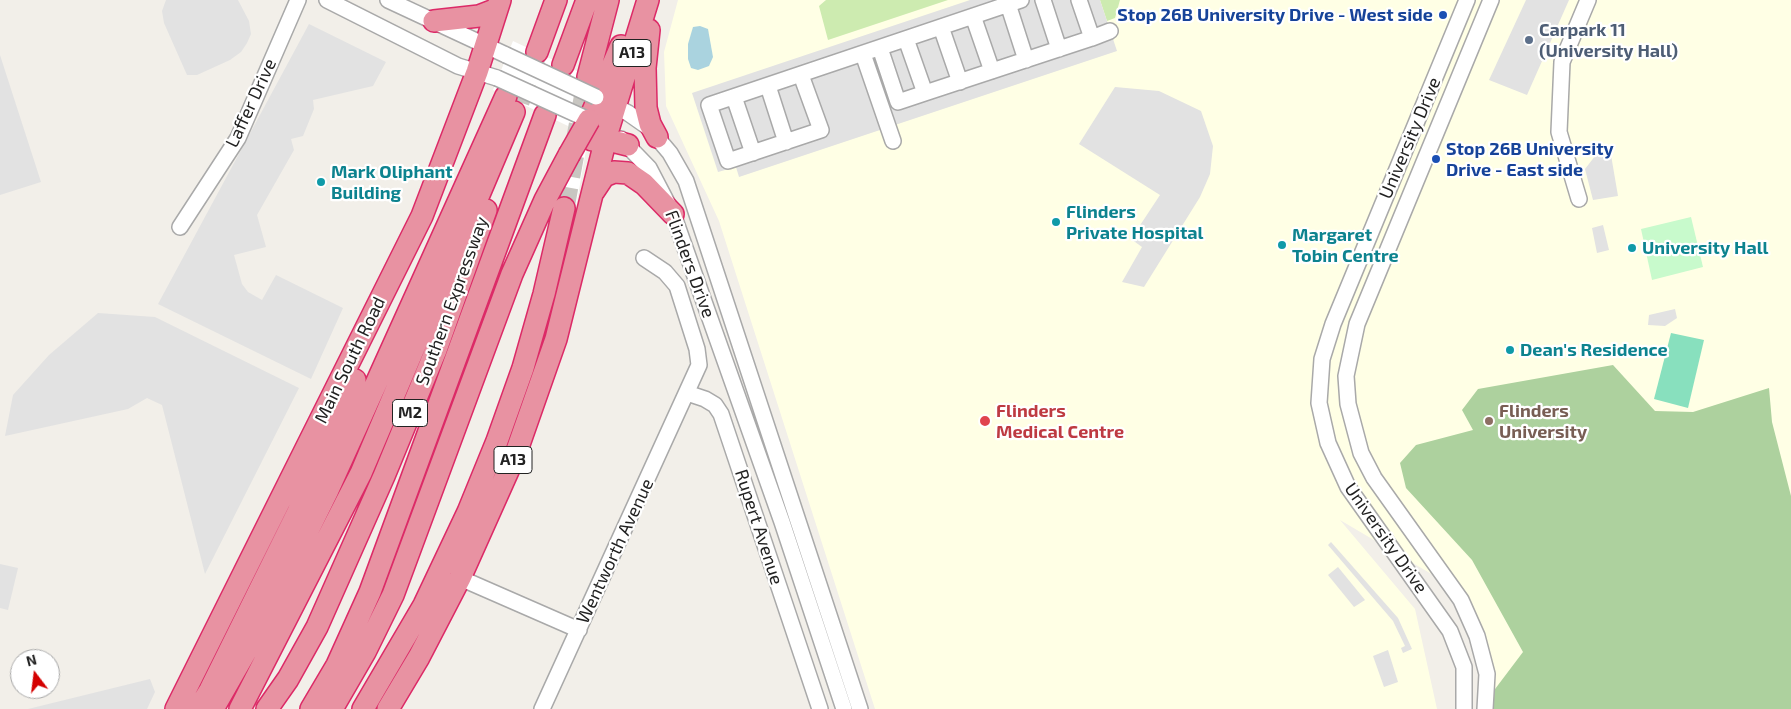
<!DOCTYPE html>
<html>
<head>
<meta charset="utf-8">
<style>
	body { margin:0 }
	#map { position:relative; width:1791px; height:709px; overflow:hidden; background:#f2efe9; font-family:"Exo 2",sans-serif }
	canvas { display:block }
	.north { position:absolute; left:10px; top:649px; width:50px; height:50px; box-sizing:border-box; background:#fff; border:1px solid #a7a7a7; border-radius:50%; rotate:345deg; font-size:14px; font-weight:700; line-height:20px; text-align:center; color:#222 }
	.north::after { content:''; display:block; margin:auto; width:18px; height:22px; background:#d40000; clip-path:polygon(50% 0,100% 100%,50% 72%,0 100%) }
</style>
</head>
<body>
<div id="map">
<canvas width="1791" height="709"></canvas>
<div class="north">N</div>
</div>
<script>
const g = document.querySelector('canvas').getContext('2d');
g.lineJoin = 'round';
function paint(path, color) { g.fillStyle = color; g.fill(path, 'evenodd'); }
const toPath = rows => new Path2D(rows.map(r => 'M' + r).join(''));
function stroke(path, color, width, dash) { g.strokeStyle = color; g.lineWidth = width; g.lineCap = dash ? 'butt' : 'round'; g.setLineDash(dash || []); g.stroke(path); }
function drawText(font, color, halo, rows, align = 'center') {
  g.font = font + ' "Exo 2",sans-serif'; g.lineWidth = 4.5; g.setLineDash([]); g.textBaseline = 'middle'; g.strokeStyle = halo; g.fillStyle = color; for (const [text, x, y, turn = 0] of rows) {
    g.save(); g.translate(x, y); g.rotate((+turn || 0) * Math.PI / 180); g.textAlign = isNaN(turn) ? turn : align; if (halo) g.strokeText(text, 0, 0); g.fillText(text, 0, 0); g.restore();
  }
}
const education = toPath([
	[678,0,1791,0,1791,709,1499,709,1467,595,1340,520,1415,609,1437,709,875,709,719,221,666,106,664,52]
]);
const grass = toPath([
	[826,0,948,0,828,40,819,6],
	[1100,0,1120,0,1115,18,1107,21]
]);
const forest = toPath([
	[1613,365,1655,411,1693,412,1769,388,1772,422,1791,496,1791,709,1485,709,1486,701,1523,652,1472,560,1406,488,1400,463,1416,445,1473,430,1462,410,1478,389]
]);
const park = toPath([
	[1691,217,1703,267,1652,280,1641,229]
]);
const pitch = toPath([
	[1671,333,1704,340,1688,408,1654,399]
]);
const parking = toPath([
	[166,0,238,0,249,21,251,34,247,43,241,52,230,60,197,75,187,75,164,23,162,11],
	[970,0,1100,0,1117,51,739,177,736,167,718,172,692,93],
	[1526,0,1569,0,1527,95,1489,80],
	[309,24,386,62,373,86,313,100,314,109,303,136,291,139,294,150,257,215,266,247,234,255,242,284,248,292,262,300,276,275,343,308,311,379,158,304],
	[0,55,41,182,0,195],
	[1115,87,1159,91,1201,111,1213,146,1210,174,1200,197,1144,287,1122,282,1142,247,1131,239,1160,195,1079,144],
	[1599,151,1611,155,1618,196,1593,200,1585,169],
	[1603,225,1609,250,1597,253,1592,228],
	[1675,309,1677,318,1665,326,1648,325,1649,315],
	[98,313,155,317,299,388,205,574,162,405,147,398,128,409,5,436,13,395,49,355],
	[1331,542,1398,618,1412,649,1403,653,1401,648,1405,646,1393,621,1328,545],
	[0,564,18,568,8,610,0,608],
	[1338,567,1365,600,1354,607,1328,575],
	[1388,650,1398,682,1384,687,1373,656],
	[150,679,155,692,147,709,28,709]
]);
const water = toPath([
	[700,26,708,29,713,57,709,66,698,70,691,68,688,59,688,44,693,27]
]);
const pier = toPath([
	[513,41,598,81,575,213,553,203,570,133,568,126,493,90]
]);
const highwayTunnel = toPath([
	[519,102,537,52],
	[545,115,563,65],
	[564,208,588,77]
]);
const minor = toPath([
	[327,0,458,66,497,78],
	[388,0,506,55],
	[1043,0,1059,49],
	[1008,4,1026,60],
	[973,16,992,71],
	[941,27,960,82],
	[1092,38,1110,31],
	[906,39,925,93,1092,38,1079,0],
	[880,48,898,102,925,93],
	[863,54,893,141],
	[801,75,821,130,728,161,709,105,1021,0],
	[768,86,786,142],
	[734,97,753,153],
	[607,102,628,113,648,127,670,153,686,181,860,709],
	[621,139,649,168,673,214,782,522,844,709],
	[1579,199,1559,132,1562,62,1588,0],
	[180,227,238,138,298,0],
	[687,393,705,399,715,405,721,414,820,709],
	[460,578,579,630],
	[542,709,699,365,697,349,677,286,665,272,644,258],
	[1464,709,1464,667,1450,631,1348,487,1328,443,1319,403,1322,359,1333,324,1467,0],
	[1485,709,1487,674,1477,636,1461,600,1374,478,1361,453,1348,404,1346,376,1357,324,1491,0]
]);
const highway = toPath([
	[434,21,479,16,497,9],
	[649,30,645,68,646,108,650,124,657,137],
	[537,52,556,0],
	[563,65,587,0],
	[588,77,608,0],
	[589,120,621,46],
	[592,140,604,139,628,145],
	[594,191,604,176,614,172,628,173,644,184,673,214],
	[176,709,422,216,477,72,500,0],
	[198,709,210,690,298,512,355,380],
	[213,709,261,625,328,490,506,96],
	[240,709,361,473,514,112],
	[267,709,288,679,317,627,384,476,436,350,486,210],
	[311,709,337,665,370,592,545,115],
	[332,709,365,652,393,595,512,274,545,200,569,155],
	[363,709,424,605,468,512,497,441,523,368,544,294,564,208],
	[388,709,419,657,460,578,516,453,556,339,608,130,648,0]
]);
const minorBridge = toPath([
	[506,55,596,97],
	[497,78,589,120]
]);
const highwayBridge = toPath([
	[569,155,589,120]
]);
const markers = [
	[1443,15,5,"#1a4fb4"],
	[1529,40,5,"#5c6f8a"],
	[1436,159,5,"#1a4fb4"],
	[321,182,5,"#0f9aa8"],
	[1056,222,5,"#0f9aa8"],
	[1282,245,5,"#0f9aa8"],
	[1632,248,5,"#0f9aa8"],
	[1510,350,5,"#0f9aa8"],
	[985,421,6,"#e0444e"],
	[1489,421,5,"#8d6e63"]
];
const shields = [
	[632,53,38],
	[410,413,35],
	[513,460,38]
];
const shieldNames = [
	["A13",632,53],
	["M2",410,413],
	["A13",513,460]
];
const transitNames = [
	["Stop 26B University Drive - West side",1433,15],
	["Stop 26B University",1446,149,"left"],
	["Drive - East side",1446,170,"left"]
];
const serviceNames = [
	["Carpark 11",1539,30],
	["(University Hall)",1539,51]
];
const streetNames = [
	["Laffer Drive",251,103,-65],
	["University Drive",1410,138,-67],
	["Flinders Drive",690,264,70],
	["Southern Expressway",452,301,-70],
	["Main South Road",350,360,-64],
	["Rupert Avenue",759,527,72],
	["University Drive",1386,538,55],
	["Wentworth Avenue",615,551,-65]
];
const cultureNames = [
	["Mark Oliphant",331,172],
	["Building",331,193],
	["Flinders",1066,212],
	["Private Hospital",1066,233],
	["Margaret",1292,235],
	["Tobin Centre",1292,256],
	["University Hall",1642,248],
	["Dean's Residence",1520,350]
];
const healthNames = [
	["Flinders",996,411],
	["Medical Centre",996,432]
];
const educationNames = [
	["Flinders",1499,411],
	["University",1499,432]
];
paint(education, '#ffffe5');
paint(grass, '#cdebb0');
paint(forest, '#add19e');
paint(park, '#c8facc');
paint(pitch, '#88e0be');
paint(parking, '#e2e2e2');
paint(water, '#aad3df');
paint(pier, '#fff');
stroke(highwayTunnel, '#c8c6c1', 21, [21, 11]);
stroke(minor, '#a9a9a9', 18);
stroke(highway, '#dc2a67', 24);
stroke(minor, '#fff', 15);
stroke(highway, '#e892a2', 21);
stroke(minorBridge, '#a9a9a9', 18, []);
stroke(highwayBridge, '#dc2a67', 24, []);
stroke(minorBridge, '#fff', 15);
stroke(highwayBridge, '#e892a2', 21);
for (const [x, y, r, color] of markers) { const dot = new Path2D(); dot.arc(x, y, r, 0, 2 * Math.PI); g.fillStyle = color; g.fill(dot); stroke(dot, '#fff', 2); }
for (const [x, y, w] of shields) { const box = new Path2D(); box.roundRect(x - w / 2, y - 13.5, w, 27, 4); g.fillStyle = '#fff'; g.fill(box); stroke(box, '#222', 1); }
drawText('bold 16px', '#222', null, shieldNames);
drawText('bold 18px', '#164399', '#fff', transitNames, 'right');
drawText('bold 18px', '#4e5e75', '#fff', serviceNames, 'left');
drawText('18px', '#222', '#fff', streetNames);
drawText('bold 18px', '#0d838f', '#fff', cultureNames, 'left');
drawText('bold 18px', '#be3a42', '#fff', healthNames, 'left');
drawText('bold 18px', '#785e54', '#fff', educationNames, 'left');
</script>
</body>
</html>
